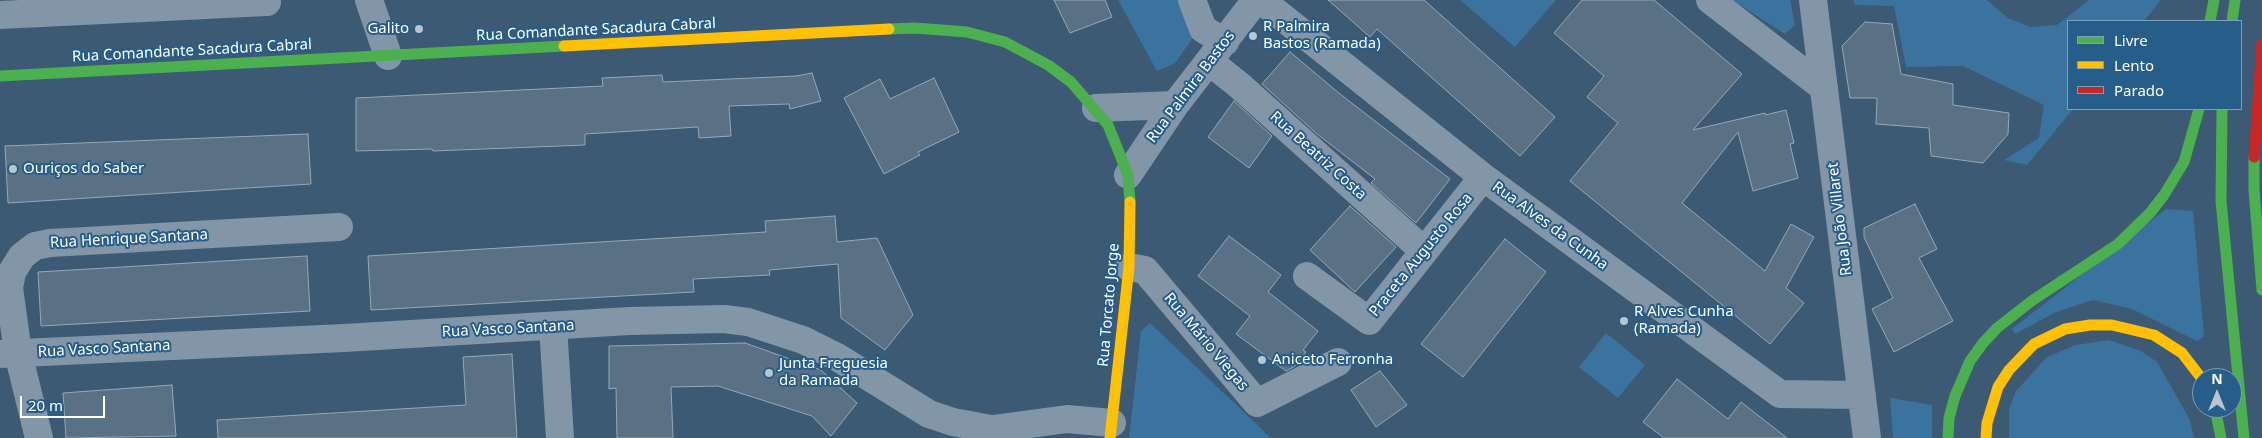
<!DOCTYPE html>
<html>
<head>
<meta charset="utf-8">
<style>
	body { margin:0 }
	#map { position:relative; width:2262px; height:438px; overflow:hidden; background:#3c5a73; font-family:"Noto Sans",sans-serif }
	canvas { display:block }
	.legend { position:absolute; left:2067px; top:20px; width:175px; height:90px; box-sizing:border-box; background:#265d89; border:1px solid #7d9eb8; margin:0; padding:6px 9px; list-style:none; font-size:15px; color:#fff }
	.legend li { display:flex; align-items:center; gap:10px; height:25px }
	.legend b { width:25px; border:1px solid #7d9eb8 }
	.north { position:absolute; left:2192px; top:368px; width:50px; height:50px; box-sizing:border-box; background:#265d89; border:1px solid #7d9eb8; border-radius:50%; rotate:0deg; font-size:14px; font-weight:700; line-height:20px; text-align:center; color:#fff }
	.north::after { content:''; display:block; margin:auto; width:18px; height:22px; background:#bbc5ce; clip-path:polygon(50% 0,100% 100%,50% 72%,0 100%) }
	.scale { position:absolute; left:20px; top:396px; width:85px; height:22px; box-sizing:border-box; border:2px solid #fff; border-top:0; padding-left:6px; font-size:15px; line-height:18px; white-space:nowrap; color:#fff; -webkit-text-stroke:4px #265d89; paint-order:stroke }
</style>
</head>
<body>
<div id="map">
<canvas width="2262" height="438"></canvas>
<ul class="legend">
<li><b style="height:6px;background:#4caf50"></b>Livre</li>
<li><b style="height:6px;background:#ffc107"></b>Lento</li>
<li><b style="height:6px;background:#c62828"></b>Parado</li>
</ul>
<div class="north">N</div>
<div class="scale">20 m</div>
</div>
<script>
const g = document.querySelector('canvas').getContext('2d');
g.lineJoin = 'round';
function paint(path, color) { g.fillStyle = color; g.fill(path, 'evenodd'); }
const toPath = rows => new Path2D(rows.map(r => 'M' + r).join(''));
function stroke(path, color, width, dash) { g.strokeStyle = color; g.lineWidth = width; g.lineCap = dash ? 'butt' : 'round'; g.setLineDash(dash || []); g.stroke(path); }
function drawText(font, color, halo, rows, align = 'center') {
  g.font = font + ' "Noto Sans",sans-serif'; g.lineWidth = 4; g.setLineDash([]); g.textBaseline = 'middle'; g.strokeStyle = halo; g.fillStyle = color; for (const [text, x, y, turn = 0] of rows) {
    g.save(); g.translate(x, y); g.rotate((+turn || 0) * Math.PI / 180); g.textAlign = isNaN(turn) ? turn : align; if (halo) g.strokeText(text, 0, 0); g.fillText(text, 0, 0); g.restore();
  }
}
const green = toPath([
	[1118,0,1179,0,1195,35,1175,63,1157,71],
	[1460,0,1556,0,1515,47],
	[1732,0,1790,0,1795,25,1785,34],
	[1853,0,1987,0,2008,18,2030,27,2057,25,2089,0,2161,0,2144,21,2068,21,2068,109,2073,109,2027,165,2004,160,2039,138,2044,105,1963,66,1906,67,1894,6,1855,5],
	[2166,209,2193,211,2204,336,2197,341,2132,309,2093,300,2056,312,2015,334,2012,329],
	[1150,323,1271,438,1129,438,1141,331],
	[1606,333,1645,365,1618,398,1579,367],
	[2109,340,2141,351,2157,362,2190,420,2194,438,2009,438,2009,409,2016,391,2047,357,2076,345],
	[1890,398,1932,405,1932,438,1893,438]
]);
const building = toPath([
	[1054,0,1105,0,1112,17,1070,33,1054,0],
	[1328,0,1424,0,1555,117,1520,156,1377,29,1370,37,1328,0],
	[1582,0,1654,0,1742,74,1693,130,1765,113,1765,115,1786,110,1794,143,1790,144,1798,178,1753,191,1738,132,1682,203,1765,271,1791,224,1814,237,1786,288,1804,303,1770,344,1570,181,1618,123,1587,97,1604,76,1554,33,1582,0],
	[1865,22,1892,24,1901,74,1953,84,1953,105,2009,113,2008,134,1983,163,1931,156,1929,128,1876,124,1877,98,1850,98,1842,46,1865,22],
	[1290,52,1340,94,1450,179,1416,223,1371,183,1375,179,1317,134,1262,84,1290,52],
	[812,73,821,101,790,109,789,104,729,106,731,136,699,138,698,127,585,134,585,145,433,151,432,149,356,151,356,98,603,86,602,78,662,75,663,82,796,76,812,73],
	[934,78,959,132,918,152,920,155,884,174,844,98,880,79,890,99,934,78],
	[1234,101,1272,136,1249,168,1208,137,1234,101],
	[308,134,311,184,8,203,5,146,308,134],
	[1915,204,1937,249,1919,258,1953,321,1894,352,1872,309,1893,298,1864,237,1864,228,1915,204],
	[1350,206,1396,247,1355,292,1310,250,1350,206],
	[835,216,837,242,877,238,913,315,885,350,841,318,838,264,769,270,770,275,693,279,694,292,371,310,368,256,766,232,765,221,835,216],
	[1229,236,1281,275,1268,292,1318,331,1303,350,1306,352,1295,366,1286,371,1236,334,1250,316,1198,276,1229,236],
	[1505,239,1546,272,1463,377,1421,344,1505,239],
	[307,256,310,311,41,326,38,272,307,256],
	[745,343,821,370,857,403,831,436,812,416,718,386,671,387,673,438,617,438,616,388,609,389,609,346,745,343],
	[512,354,517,438,218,438,217,420,466,405,463,357,512,354],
	[1380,371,1407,405,1376,427,1351,390,1380,371],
	[1677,379,1728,419,1741,402,1787,438,1664,438,1643,422,1677,379],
	[172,385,176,436,66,438,63,393,172,385]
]);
const street = toPath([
	[369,0,388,56],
	[1192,0,1203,29,1225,42],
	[1261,0,1483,177,1780,394,1862,395],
	[1710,0,1824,88],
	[1813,0,1867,438],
	[0,15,267,2],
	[1210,62,1240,86,1424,251],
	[1096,108,1175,105],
	[1128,175,1175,105,1256,0],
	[1129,267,1145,270,1257,403,1338,362],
	[1307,276,1369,321,1483,177],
	[553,326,560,438],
	[0,354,344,338,629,321,724,319,748,322,803,340,837,357,929,414,953,422,991,429,1015,438],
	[993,429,1067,419,1112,423],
	[39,438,18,353,9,288,12,272,22,256,35,246,50,243,339,227]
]);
const fast = toPath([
	[2210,21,2214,0],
	[2232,21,2235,0],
	[889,29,915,28,967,32,1005,42,1048,65,1071,82,1108,125,1128,175,1130,202],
	[0,76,564,46],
	[2222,109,2221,201,2244,438],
	[2254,157,2254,190,2262,290],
	[2215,408,2221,438],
	[1948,438,1949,418,1955,396,1970,361,1983,343,1997,328,2033,300,2118,244,2150,213,2164,195,2184,162,2199,109]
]);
const slow = toPath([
	[564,46,889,29],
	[1110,438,1129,267,1130,202],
	[1986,438,1987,423,1998,387,2009,370,2034,344,2065,329,2090,325,2112,325,2154,335,2182,353,2202,379]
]);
const jam = toPath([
	[2254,157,2262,44]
]);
const markers = [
	[419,29,5,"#bbc5ce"],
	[1253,36,5,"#bbc5ce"],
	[13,169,5,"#bbc5ce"],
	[1624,321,5,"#bbc5ce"],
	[1262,360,5,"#bbc5ce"],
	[769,373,5,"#bbc5ce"]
];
const poiNames = [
	["R Palmira",1263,27],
	["Bastos (Ramada)",1263,44],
	["Galito",409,29,"right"],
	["Ouriços do Saber",23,169],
	["R Alves Cunha",1634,312],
	["(Ramada)",1634,329],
	["Aniceto Ferronha",1272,360],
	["Junta Freguesia",779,364],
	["da Ramada",779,381]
];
const streetNames = [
	["Rua Comandante Sacadura Cabral",596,30,-3],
	["Rua Comandante Sacadura Cabral",192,51,-3],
	["Rua Palmira Bastos",1191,87,-53],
	["Rua Beatriz Costa",1318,156,42],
	["Rua João Villaret",1840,219,-97],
	["Rua Alves da Cunha",1550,226,36],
	["Rua Henrique Santana",129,239,-3],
	["Praceta Augusto Rosa",1421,255,-51],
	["Rua Torcato Jorge",1109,305,-85],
	["Rua Vasco Santana",508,329,-3],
	["Rua Mário Viegas",1206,342,50],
	["Rua Vasco Santana",104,349,-3]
];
paint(green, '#3b739f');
paint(building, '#5a7185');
stroke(building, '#97a8b6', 1);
stroke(street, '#8396a7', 28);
stroke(fast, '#4caf50', 11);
stroke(slow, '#ffc107', 11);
stroke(jam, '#c62828', 11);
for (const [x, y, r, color] of markers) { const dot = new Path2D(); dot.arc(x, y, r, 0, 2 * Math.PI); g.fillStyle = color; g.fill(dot); stroke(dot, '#265d89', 2); }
drawText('15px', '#fff', '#265d89', poiNames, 'left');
drawText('15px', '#fff', '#265d89', streetNames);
</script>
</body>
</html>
